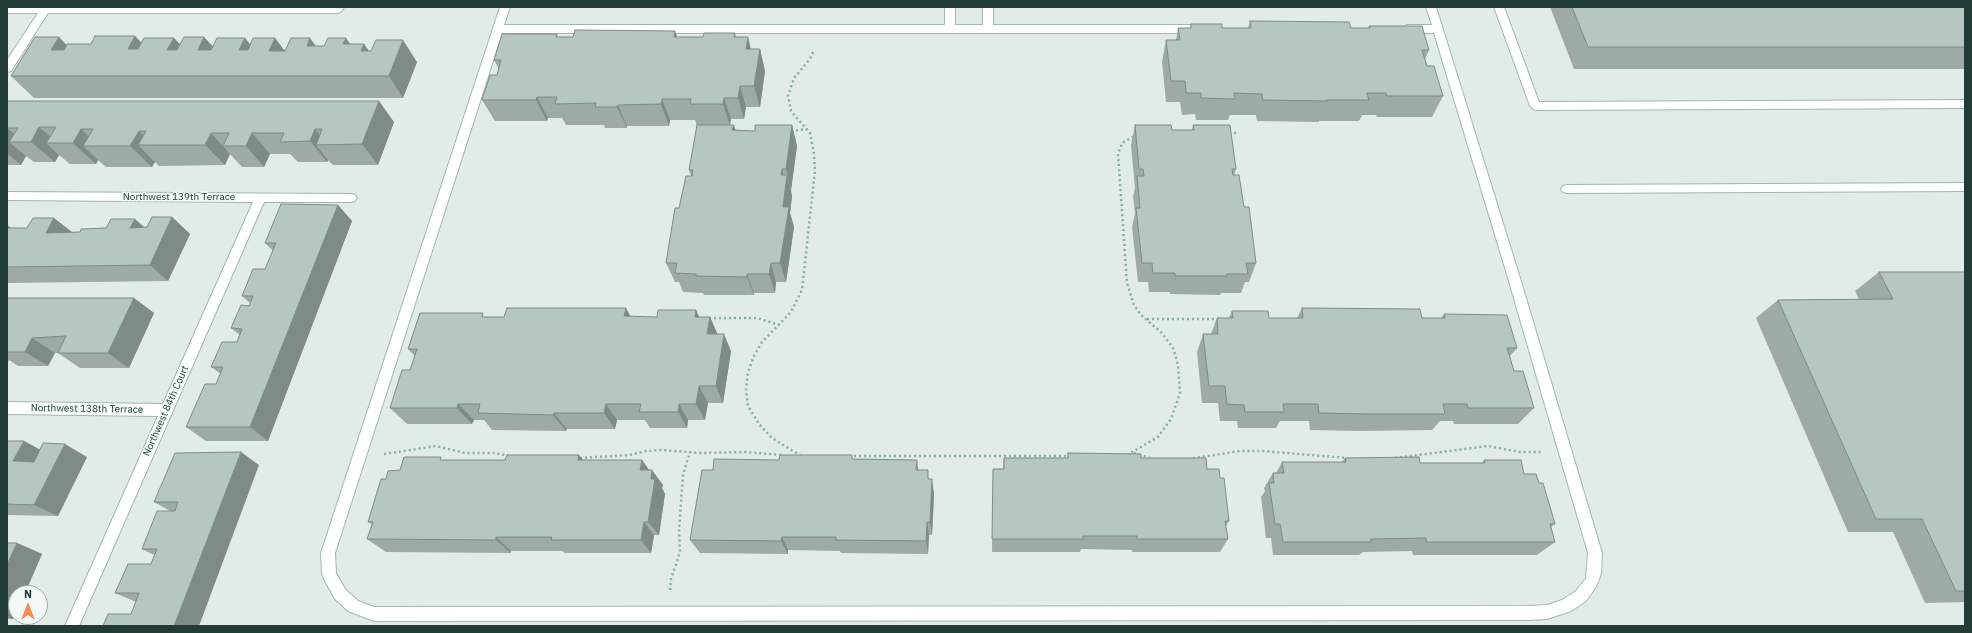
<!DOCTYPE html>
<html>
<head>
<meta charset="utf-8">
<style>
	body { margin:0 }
	#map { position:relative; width:1972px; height:633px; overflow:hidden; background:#e1ece8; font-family:"IBM Plex Sans",sans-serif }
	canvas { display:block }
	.frame { position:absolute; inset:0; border:8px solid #213c38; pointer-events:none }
	.north { position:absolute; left:8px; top:585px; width:40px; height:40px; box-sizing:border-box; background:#f1f8f5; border:1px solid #9eada9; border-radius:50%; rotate:0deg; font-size:11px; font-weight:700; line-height:16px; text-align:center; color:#213c38 }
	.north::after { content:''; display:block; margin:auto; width:14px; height:18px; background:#f28d59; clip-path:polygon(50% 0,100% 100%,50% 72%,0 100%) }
</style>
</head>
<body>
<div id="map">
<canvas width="1972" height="633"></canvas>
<div class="frame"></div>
<div class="north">N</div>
</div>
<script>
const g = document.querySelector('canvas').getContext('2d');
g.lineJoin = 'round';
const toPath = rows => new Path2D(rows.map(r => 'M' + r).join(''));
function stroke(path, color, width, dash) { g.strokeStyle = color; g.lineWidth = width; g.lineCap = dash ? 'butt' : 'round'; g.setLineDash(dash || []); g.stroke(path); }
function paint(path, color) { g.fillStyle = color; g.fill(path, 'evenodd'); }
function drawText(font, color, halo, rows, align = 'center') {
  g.font = font + ' "IBM Plex Sans",sans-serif'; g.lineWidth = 3; g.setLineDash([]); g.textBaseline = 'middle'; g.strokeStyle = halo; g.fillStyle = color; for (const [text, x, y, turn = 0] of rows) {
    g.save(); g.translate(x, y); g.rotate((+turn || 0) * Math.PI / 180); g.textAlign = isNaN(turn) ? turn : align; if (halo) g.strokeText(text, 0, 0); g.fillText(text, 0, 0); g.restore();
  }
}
const path = toPath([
	[791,131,807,129],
	[1229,133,1238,133],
	[709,318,757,318,779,325],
	[1147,319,1220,319],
	[1134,453,1150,458],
	[384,454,436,446,465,453,495,453,509,456],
	[1127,455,1158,437,1171,419,1180,393,1178,365,1173,348,1162,333,1141,315,1134,305,1127,283,1118,154,1122,143,1136,135],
	[801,456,772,438,759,424,748,406,746,390,748,372,754,356,762,342,791,312,802,290,815,170,814,154,810,133,791,111,788,96,794,78,810,59,814,50],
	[849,456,1070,456],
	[580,458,630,455,646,451,661,450,701,453,745,452,782,455],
	[1395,458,1488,446,1520,452,1541,452],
	[1188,459,1240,451,1262,451,1348,458],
	[670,590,671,579,680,552,679,531,683,475,690,452]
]);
const service = toPath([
	[1494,7,1504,7,1539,102,1965,100,1965,108,1535,110,1530,106,1494,7],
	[1965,183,1965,191,1567,193,1563,192,1561,189,1563,186,1567,185,1965,183]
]);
const minor = toPath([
	[7,7,344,7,342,11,338,13,48,13,11,71,7,72,7,60,38,13,7,13,7,7],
	[500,7,510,7,504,25,945,25,945,7,955,7,955,25,983,25,983,7,993,7,993,25,1195,25,1200,29,1195,33,502,33,335,553,336,573,345,589,358,601,374,607,1528,606,1547,605,1562,600,1576,591,1586,578,1588,553,1508,278,1434,33,1407,33,1402,29,1407,25,1432,25,1426,7,1436,7,1520,278,1602,553,1601,574,1596,587,1586,601,1571,611,1547,619,1528,620,374,621,348,611,335,599,324,579,322,574,321,553,500,7],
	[7,192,351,194,355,195,357,198,355,201,351,202,264,202,79,626,65,626,158,416,7,414,7,402,163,404,253,202,7,200,7,192]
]);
const wall = toPath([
	[384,7,432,7,431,8,384,8],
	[1550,7,1965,7,1965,69,1574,69],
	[1250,21,1351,28,1368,28,1369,26,1429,50,1425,59,1427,66,1443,96,1432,117,1377,117,1376,115,1362,115,1359,121,1319,121,1319,122,1257,121,1256,115,1230,115,1228,120,1196,120,1195,114,1182,115,1180,102,1166,102,1162,62,1166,40,1176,40,1178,28,1190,28,1191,24,1222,28,1248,28],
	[735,33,736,37,748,37,750,49,760,49,765,71,760,107,746,107,744,119,731,119,730,125,734,125,735,130,755,131,792,125,797,146,791,190,792,196,790,213,794,227,786,282,776,282,775,293,754,293,754,295,704,295,703,293,683,292,679,282,675,282,666,263,679,208,691,176,689,170,697,126,695,120,670,120,669,126,627,126,627,128,605,128,604,125,566,125,562,118,548,118,547,121,495,121,482,100,497,75,499,69,494,60,557,34,558,37,703,37],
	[135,36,141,43,174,38,180,44,204,37,213,46,245,38,250,44,285,50,316,46,324,46,350,44,369,51,417,62,403,98,34,98,11,76,67,45,91,44],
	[7,101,394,122,378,165,333,165,328,160,327,162,298,162,290,154,270,154,264,167,242,167,230,154,225,165,159,166,155,162,152,167,106,167,98,160,96,164,70,164,59,155,55,162,34,162,26,156,21,165,7,165],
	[1135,125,1172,130,1192,130,1193,125,1236,169,1234,175,1244,207,1256,263,1249,282,1245,282,1241,293,1221,293,1220,295,1170,294,1170,292,1149,292,1148,282,1138,282,1132,227,1135,213,1133,196,1135,188,1131,145],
	[338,205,352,221,268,441,206,441,186,427,216,384,221,374,211,367,237,342,240,335,231,328,249,306,250,303,242,296,265,269,273,251,265,243],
	[172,217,190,234,168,281,7,283,7,225,11,228,27,228,54,218,72,232,80,232,147,227],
	[1879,272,1965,272,1965,602,1925,603,1893,532,1848,532,1756,318,1778,300,1859,299,1855,291],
	[7,298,134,298,154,313,129,368,80,368,58,353,55,353,48,366,18,366,9,360,7,364],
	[1302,308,1422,318,1441,318,1444,314,1517,348,1510,356,1514,371,1534,408,1518,424,1454,424,1453,421,1440,421,1432,430,1359,431,1310,430,1309,421,1280,421,1276,428,1238,428,1237,421,1220,421,1218,403,1202,403,1197,352,1203,334,1211,334,1217,318,1229,318,1232,311,1269,318,1297,318],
	[696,310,699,317,710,317,717,334,731,351,723,403,708,403,705,420,688,420,687,428,650,428,645,420,617,420,615,429,567,429,566,431,492,430,484,420,474,420,472,424,407,424,390,408,410,370,415,356,408,349,486,317,657,317],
	[7,441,24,441,40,450,87,457,58,516,7,515],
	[1068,453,1141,458,1207,469,1220,478,1229,521,1226,526,1228,539,1220,552,1132,552,1132,550,1081,549,1080,552,992,552,993,469,1003,469,1004,458,1067,458],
	[1345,458,1420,463,1482,463,1484,460,1524,474,1539,483,1555,524,1551,527,1555,542,1537,555,1413,555,1412,551,1363,552,1359,555,1273,555,1271,538,1266,538,1261,497,1265,491,1264,488,1273,473,1276,473,1282,462,1342,462],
	[853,459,918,470,930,479,934,494,932,535,929,535,928,554,841,553,840,551,788,550,788,554,700,553,690,540,713,470],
	[444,460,642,460,649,470,663,485,662,488,665,494,659,535,654,535,651,553,565,553,562,551,511,551,511,553,386,552,367,539,372,524,368,522,386,479,400,470],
	[259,465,131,614,136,602,115,593,151,564,154,555,142,549,170,511,154,502],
	[7,543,17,543,42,554,25,593,16,593,13,619,7,619]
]);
const shadedWall = toPath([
	[675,31,683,53,674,37],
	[135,36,156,58,128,49],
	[59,37,80,59,51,50],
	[204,37,223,59,198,50],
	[748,37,753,59,746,49],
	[174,38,193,60,167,50],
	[245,38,262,60,239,50],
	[275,38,292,60,269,51],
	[310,38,326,60,307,46],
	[346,38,361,60,343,44],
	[403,40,417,62,403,98,389,76],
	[364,44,379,65,361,51],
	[760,49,765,71,760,107,754,86],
	[740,86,746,107,744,119,738,98],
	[537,97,548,118,547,121,536,100],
	[724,98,731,119,730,126,723,104],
	[662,99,670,120,669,126,661,104],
	[379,101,394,122,378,165,362,144],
	[618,105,627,126,627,128,617,107],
	[734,125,740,145,732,130],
	[792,125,797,146,791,190,786,169],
	[39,127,58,143,46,143,59,155,55,162,31,142],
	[7,128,23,142,9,142,26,156,21,165,7,153],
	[81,129,99,146,83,146,98,160,96,164,73,143],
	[315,129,328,145,316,145,328,160,327,162,310,141],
	[139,131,153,145,138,145,155,162,152,167,130,146],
	[211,133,230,154,225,165,205,145],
	[252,133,270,154,264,167,246,146],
	[782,169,786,185,787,175,792,196,790,213,794,227,786,282,780,263,783,207,781,175],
	[338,205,352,221,268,441,250,427],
	[172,217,190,234,168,281,150,265],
	[54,218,74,234,46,233],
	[135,219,153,235,130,228],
	[7,225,20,235,7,245],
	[771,263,776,282,775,293,769,274],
	[747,274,754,293,754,295,747,277],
	[134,298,154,313,129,368,108,353],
	[626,308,636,326,624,316],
	[696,310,704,328,695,317],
	[710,317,718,335,707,334],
	[724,334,731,351,723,403,716,386],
	[32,338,55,353,48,366,25,352],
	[699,386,708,403,705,420,696,404],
	[458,404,474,420,472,424,457,408],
	[606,404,617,420,615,429,604,413],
	[679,404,688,420,687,428,678,412],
	[554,413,567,429,566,431,553,415],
	[24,441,48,454,37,474,13,461],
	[65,444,87,457,58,516,34,505],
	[241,452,259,465,199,626,174,626],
	[579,455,592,470,578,460],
	[642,460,652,474,652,470,663,485,662,488,665,494,659,535,648,522,640,470],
	[917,460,919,475,916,470],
	[932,479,934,494,932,535,930,522],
	[644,522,654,535,651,553,641,540],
	[927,522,929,535,928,554,926,541],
	[496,537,511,551,511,553,496,540],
	[782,537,788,550,788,554,781,541],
	[17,543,42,554,25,593,16,593,16,612,13,619,7,617,7,565]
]);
const building = toPath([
	[1572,7,1965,7,1965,47,1588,47,1572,7],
	[1250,21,1349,22,1351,28,1370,28,1369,26,1422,26,1429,50,1422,50,1427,66,1434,66,1443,96,1387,96,1386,93,1367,93,1369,100,1327,100,1327,101,1263,100,1262,94,1234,93,1235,99,1201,98,1201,93,1186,93,1185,81,1171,81,1166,40,1180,40,1178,28,1191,28,1191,24,1222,24,1222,28,1251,28,1250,21],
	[575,30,675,31,674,37,703,37,704,33,735,33,734,37,748,37,746,49,760,49,754,86,740,86,738,98,724,98,723,104,690,104,691,99,662,99,661,104,618,105,617,107,595,107,596,103,555,104,557,97,537,97,536,100,482,100,490,75,497,75,501,60,494,60,502,34,557,34,556,37,573,37,575,30],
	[95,36,135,36,128,49,138,49,144,38,174,38,167,50,177,50,184,37,204,37,198,50,211,50,217,38,245,38,239,50,248,50,253,38,275,38,269,51,285,51,291,38,310,38,307,46,324,46,328,38,346,38,343,44,364,44,361,51,371,51,376,40,403,40,389,76,11,76,35,37,59,37,51,50,64,50,67,44,91,44,95,36],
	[7,101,379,101,362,144,316,145,322,129,315,129,310,141,280,142,284,133,252,133,246,146,223,146,229,133,211,133,205,145,138,145,146,131,139,131,130,146,83,146,93,129,81,129,73,143,46,143,56,127,39,127,31,142,9,142,18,128,7,128,7,101],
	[697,125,734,125,732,130,755,131,755,125,792,125,786,169,782,169,781,175,787,175,783,207,789,207,780,263,771,263,769,274,747,274,747,277,696,276,696,274,675,273,677,263,666,263,675,208,679,208,686,176,692,176,693,170,689,170,697,125],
	[1135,125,1171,125,1172,130,1194,130,1193,125,1230,125,1236,169,1232,169,1233,175,1239,175,1244,207,1249,207,1256,263,1246,263,1248,274,1227,274,1227,276,1175,276,1175,273,1153,273,1152,263,1142,263,1136,208,1140,208,1137,176,1144,176,1143,169,1139,169,1135,125],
	[281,204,338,205,250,427,186,427,205,384,216,384,223,367,211,367,222,342,237,342,242,329,231,328,241,305,249,306,253,296,242,296,253,269,265,269,276,243,265,243,281,204],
	[152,217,172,217,150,265,7,267,7,228,27,228,33,218,54,218,46,233,80,232,81,229,106,228,111,219,135,219,130,228,147,227,152,217],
	[1879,272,1965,272,1965,591,1956,591,1922,519,1876,519,1778,300,1893,299,1879,272],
	[7,298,134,298,108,353,58,353,66,336,32,338,25,352,7,352,7,298],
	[507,308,626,308,624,316,657,317,658,310,696,310,695,317,710,317,707,334,724,334,716,386,699,386,696,404,679,404,678,412,639,412,641,404,606,404,604,413,554,413,553,415,478,413,480,404,458,404,457,408,390,408,402,370,410,370,417,349,408,349,420,313,483,313,482,317,504,317,507,308],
	[1302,308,1420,309,1422,318,1445,318,1444,314,1507,315,1517,348,1507,348,1514,371,1523,371,1534,408,1468,408,1467,404,1443,404,1445,414,1370,414,1319,413,1318,404,1283,404,1284,412,1245,412,1244,405,1227,404,1225,386,1209,386,1203,334,1218,334,1217,318,1233,318,1232,311,1268,311,1269,318,1303,318,1302,308],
	[7,441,24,441,13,461,34,462,43,443,65,444,34,505,7,504,7,441],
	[241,452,174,626,103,626,108,614,131,614,139,593,115,593,128,564,151,564,157,549,142,549,157,511,175,511,178,502,154,502,175,453,241,452],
	[1068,453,1141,454,1141,458,1206,458,1207,469,1219,469,1220,478,1224,478,1229,521,1225,521,1228,539,1137,539,1137,536,1083,536,1083,539,992,539,993,469,1004,469,1004,458,1068,458,1068,453],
	[507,455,579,455,578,460,642,460,640,470,652,470,651,479,655,479,648,522,644,522,641,540,551,540,552,537,496,537,496,540,367,539,373,522,368,522,381,479,386,479,388,471,400,470,404,457,441,457,440,460,505,460,507,455],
	[780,455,852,455,852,459,917,460,916,470,928,470,928,479,932,479,930,522,927,522,926,541,836,540,836,537,782,537,781,541,690,540,702,470,713,470,714,459,779,460,780,455],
	[1419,457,1420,463,1485,463,1484,460,1521,460,1524,474,1536,474,1539,483,1543,483,1555,524,1550,524,1555,542,1426,542,1426,538,1371,539,1371,542,1283,542,1280,524,1275,524,1269,483,1274,483,1273,473,1284,473,1282,462,1346,462,1345,458,1419,457],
	[7,543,17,543,7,565,7,543]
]);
const streetNames = [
	["Northwest 139th Terrace",179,197],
	["Northwest 138th Terrace",87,409,1],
	["Northwest 84th Court",166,411,-66]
];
stroke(service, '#a4b4b0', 2);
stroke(minor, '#a4b4b0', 2);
stroke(path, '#81afa5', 2.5, [2, 3]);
paint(service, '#fff');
paint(minor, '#fff');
paint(wall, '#9daaa6');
paint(shadedWall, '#7f8b87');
paint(building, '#b6c6c1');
stroke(building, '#7f8b87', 1);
drawText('10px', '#213c38', '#f1f8f5', streetNames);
</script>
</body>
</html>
